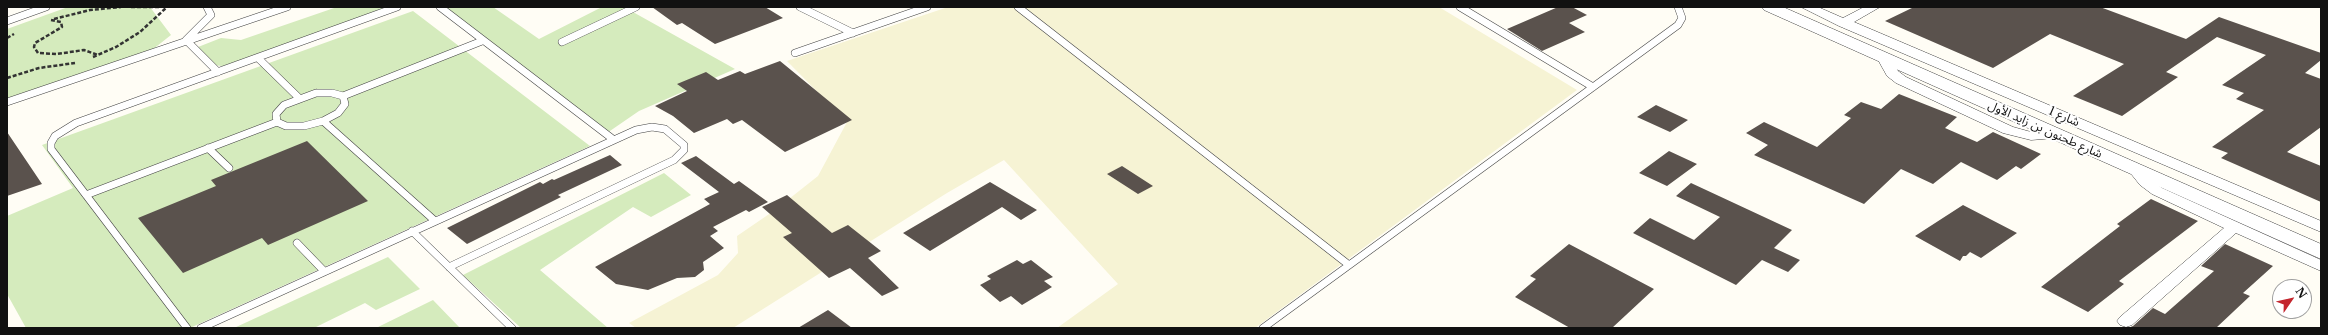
<!DOCTYPE html>
<html>
<head>
<meta charset="utf-8">
<style>
	body { margin:0 }
	#map { position:relative; width:2328px; height:335px; overflow:hidden; background:#fffdf5; font-family:"Libre Baskerville",serif }
	canvas { display:block }
	.frame { position:absolute; inset:0; border:8px solid #111; pointer-events:none }
	.north { position:absolute; left:2272px; top:279px; width:40px; height:40px; box-sizing:border-box; background:#fff; border:1px solid #a0a0a0; border-radius:50%; rotate:56deg; font-size:11px; font-weight:700; line-height:16px; text-align:center; color:#111 }
	.north::after { content:''; display:block; margin:auto; width:14px; height:18px; background:#c4262e; clip-path:polygon(50% 0,100% 100%,50% 72%,0 100%) }
</style>
</head>
<body>
<div id="map">
<canvas width="2328" height="335"></canvas>
<div class="frame"></div>
<div class="north">N</div>
</div>
<script>
const g = document.querySelector('canvas').getContext('2d');
g.lineJoin = 'round';
function paint(path, color) { g.fillStyle = color; g.fill(path, 'evenodd'); }
const toPath = rows => new Path2D(rows.map(r => 'M' + r).join(''));
function stroke(path, color, width, dash) { g.strokeStyle = color; g.lineWidth = width; g.lineCap = dash ? 'butt' : 'round'; g.setLineDash(dash || []); g.stroke(path); }
function drawText(font, color, halo, rows, align = 'center') {
  g.font = font + ' "Libre Baskerville","Noto Sans Arabic",serif'; g.lineWidth = 4; g.setLineDash([]); g.textBaseline = 'middle'; g.strokeStyle = halo; g.fillStyle = color; for (const [text, x, y, turn = 0] of rows) {
    g.save(); g.translate(x, y); g.rotate((+turn || 0) * Math.PI / 180); g.textAlign = isNaN(turn) ? turn : align; if (halo) g.strokeText(text, 0, 0); g.fillText(text, 0, 0); g.restore();
  }
}
const farmland = toPath([
	[948,7,1439,7,1577,90,1255,328,1057,328,1118,284,1004,160,947,193,733,328,636,328,629,323,718,275,738,253,737,236,775,210,818,176,847,122,787,61]
]);
const green = toPath([
	[68,7,150,7,171,35,152,50,7,99,7,29],
	[337,7,395,7,223,66,209,65,198,47,221,38,241,40],
	[445,7,493,7,539,39,602,7,624,7,735,69,639,111,607,133],
	[413,11,590,146,190,328,26,328,7,294,7,216,73,188,42,145],
	[664,173,691,195,651,217,633,207,540,270,608,328,521,328,463,275],
	[388,257,420,289,376,310,365,303,314,328,234,328],
	[433,300,460,328,376,328]
]);
const building = toPath([
	[652,7,765,7,783,18,715,44,682,23,677,25],
	[1558,7,1572,7,1587,15,1569,23,1585,32,1542,51,1507,29],
	[1914,7,2100,7,2186,39,2219,17,2321,53,2321,60,2305,73,2321,79,2321,127,2287,152,2321,166,2321,202,2221,158,2228,153,2212,147,2264,110,2236,99,2244,93,2222,85,2266,55,2217,37,2166,72,2178,77,2122,116,2073,96,2124,64,2050,34,1993,68,1885,21],
	[780,61,852,120,785,152,742,120,733,124,727,119,694,133,673,116,655,106,687,91,677,84,706,72,718,80,740,71,745,74],
	[1899,94,1957,117,1945,128,1977,142,1993,132,2041,154,2021,169,2016,166,1997,180,1961,162,1933,184,1901,169,1864,204,1754,155,1768,145,1746,133,1764,122,1817,147,1851,118,1844,115,1861,102,1881,109],
	[1656,105,1688,120,1670,132,1637,117],
	[7,132,42,184,7,196],
	[307,141,368,201,268,245,262,238,183,273,138,218,216,186,211,180],
	[1669,151,1697,164,1667,186,1639,173],
	[610,155,622,165,558,195,561,197,467,244,447,228,540,182,543,184,552,179,554,180],
	[696,156,734,184,739,181,768,202,749,212,746,210,713,227,718,231,710,236,724,248,703,262,704,270,695,277,677,278,648,290,616,284,595,267,710,204,704,199,719,192,681,163],
	[1122,166,1153,186,1138,194,1107,174],
	[990,182,1037,210,1021,220,1002,207,930,251,903,233],
	[1691,183,1792,230,1774,248,1800,260,1788,272,1762,260,1736,285,1633,233,1650,218,1694,240,1720,217,1676,196],
	[787,195,832,233,848,225,881,251,868,258,899,288,882,296,850,268,829,278,783,237,792,233,762,207],
	[2151,199,2198,221,2119,281,2124,284,2088,312,2041,287,2120,226,2117,224],
	[1963,205,2017,233,1981,258,1970,252,1966,256,1963,256,1960,261,1915,236],
	[1569,244,1654,289,1612,328,1570,328,1515,297,1536,279,1530,276],
	[2225,244,2273,266,2243,293,2250,296,2216,328,2128,328,2133,326,2153,308,2165,314,2214,271,2201,266],
	[1017,260,1023,264,1031,260,1053,277,1044,281,1052,287,1022,305,1011,296,1000,302,980,285,991,279,987,276],
	[828,310,852,328,798,328]
]);
const path = toPath([
	[131,7,161,7],
	[54,19,90,10,121,7],
	[51,20,61,22,62,27,35,43,34,47,38,53,57,54,84,50,98,55],
	[7,38,14,34],
	[93,57,116,47,140,32,167,7],
	[7,78,39,68,75,63]
]);
const service = toPath([
	[207,7,211,15,186,40,218,72],
	[440,7,614,140,636,130,652,127,665,129,684,145,684,150,674,160,449,267],
	[800,7,853,33],
	[1018,7,1349,265],
	[1460,7,1593,87],
	[7,21,46,7],
	[562,42,636,7],
	[795,53,927,7],
	[258,58,299,98],
	[316,93,332,93,343,96,345,104,338,113,323,121,304,126,286,126,277,122,276,114,284,105,316,93],
	[343,96,482,41],
	[7,102,287,7],
	[323,121,434,220],
	[208,148,229,168],
	[86,195,277,122],
	[412,231,512,328],
	[297,243,324,271],
	[187,328,51,149,51,143,55,136,76,123,397,7],
	[201,328,614,140],
	[1263,328,1678,25,1682,18,1678,7]
]);
const minor = toPath([
	[1801,7,1818,7,1843,18,1864,7,1880,7,1854,22,2321,221,2321,232,1839,26,1801,7],
	[1884,54,1889,55,1898,71,1906,77,2013,127,2031,132,2055,130,2062,134,2055,138,2031,140,2003,133,1896,83,1887,76,1877,58,1884,54],
	[2136,165,2141,167,2150,179,2162,188,2321,260,2321,271,2236,233,2132,325,2126,327,2120,325,2117,321,2120,317,2224,228,2152,194,2140,185,2128,170,2136,165]
]);
const tertiary = toPath([
	[1762,7,1783,7,2321,244,2321,259,1764,10,1762,7]
]);
const streetNames = [
	["شارع 1",2064,117,23],
	["شارع طحنون بن زايد الأول",2045,130,24]
];
paint(farmland, '#f6f3d4');
paint(green, '#d5ebbd');
paint(building, '#5a524d');
stroke(service, '#444', 8);
stroke(minor, '#444', 1);
stroke(tertiary, '#444', 1);
stroke(path, '#333', 2.5, [4, 2]);
stroke(service, '#fff', 7);
paint(minor, '#fff');
paint(tertiary, '#fff');
drawText('12px', '#111', '#fff', streetNames);
</script>
</body>
</html>
